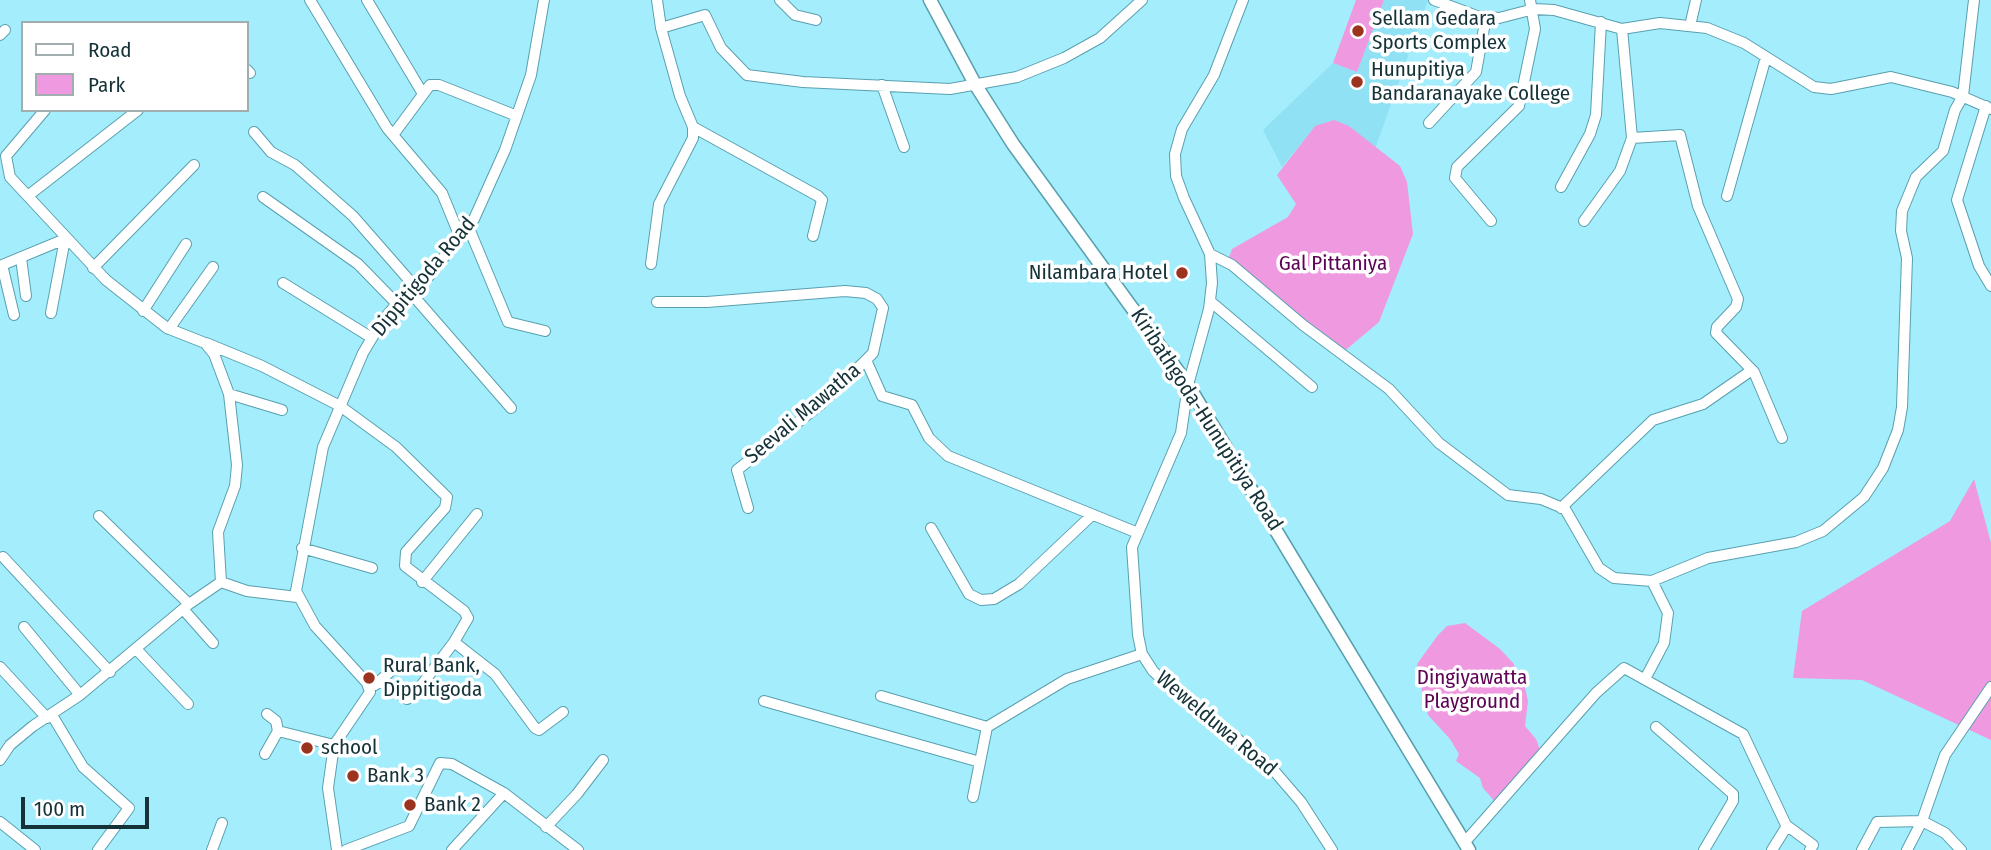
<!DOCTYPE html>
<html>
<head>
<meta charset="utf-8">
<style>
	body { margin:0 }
	#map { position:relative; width:1991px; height:850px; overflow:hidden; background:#a4edfc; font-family:"Fira Sans Condensed",sans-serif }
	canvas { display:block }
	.legend { position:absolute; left:21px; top:21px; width:228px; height:91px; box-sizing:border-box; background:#fff; border:2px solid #a1adaf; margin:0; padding:9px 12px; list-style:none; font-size:21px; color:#143238 }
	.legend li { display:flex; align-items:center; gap:14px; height:35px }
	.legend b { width:35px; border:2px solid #a1adaf }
	.scale { position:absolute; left:21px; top:797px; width:128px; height:32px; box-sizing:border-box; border:4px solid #143238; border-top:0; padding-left:9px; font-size:21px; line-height:24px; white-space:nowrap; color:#143238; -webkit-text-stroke:5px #fff; paint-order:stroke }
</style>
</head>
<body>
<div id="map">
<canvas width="1991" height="850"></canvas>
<ul class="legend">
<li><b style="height:9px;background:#fff"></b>Road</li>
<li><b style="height:19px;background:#ef99e1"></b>Park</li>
</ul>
<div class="scale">100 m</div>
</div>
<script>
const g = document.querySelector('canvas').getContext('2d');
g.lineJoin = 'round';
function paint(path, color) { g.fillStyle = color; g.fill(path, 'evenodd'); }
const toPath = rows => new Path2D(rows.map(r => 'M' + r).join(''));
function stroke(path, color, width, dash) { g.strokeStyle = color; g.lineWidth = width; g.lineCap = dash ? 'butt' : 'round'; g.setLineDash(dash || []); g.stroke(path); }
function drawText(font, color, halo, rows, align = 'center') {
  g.font = font + ' "Fira Sans Condensed",sans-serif'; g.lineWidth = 7; g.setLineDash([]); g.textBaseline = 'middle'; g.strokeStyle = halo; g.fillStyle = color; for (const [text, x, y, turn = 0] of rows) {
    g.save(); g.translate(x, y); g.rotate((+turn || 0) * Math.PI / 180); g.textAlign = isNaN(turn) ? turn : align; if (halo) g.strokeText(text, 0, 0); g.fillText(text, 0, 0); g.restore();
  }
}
const built = toPath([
	[1384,0,1428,0,1375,149,1349,126,1315,126,1282,167,1263,130,1333,63,1357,72]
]);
const green = toPath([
	[1356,0,1384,0,1357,72,1333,63],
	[1334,120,1349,126,1400,166,1407,182,1413,234,1379,322,1341,354,1227,263,1232,249,1288,217,1296,204,1277,175,1315,126],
	[1974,479,1991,543,1991,740,1862,680,1793,678,1802,611,1950,521],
	[1465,623,1500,649,1513,663,1524,683,1528,701,1525,726,1536,739,1542,755,1497,804,1483,788,1480,778,1456,761,1459,754,1450,739,1428,715,1418,674,1417,664,1438,635,1447,626]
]);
const minor = toPath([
	[310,0,387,128,442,193,460,237],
	[367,0,423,94],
	[657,0,661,28,705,15,721,48,747,75,803,82,950,89,1017,77,1064,58,1100,38,1142,0],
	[780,0,795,15,816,20],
	[1243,0,1214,75,1182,129,1175,154,1176,176,1184,198,1210,254,1212,283,1209,309,1188,385,1181,433,1132,547,1138,635,1142,654,1153,671,1177,694,1234,736,1276,773,1301,802,1332,850],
	[1434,0,1477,16,1499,18,1534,9,1554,10,1622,29,1660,23,1707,28,1744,43,1814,87,1831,89,1891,77,1952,92,1991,109],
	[1690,26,1696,0],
	[0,35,5,30],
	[247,70,250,73],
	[882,85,904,147],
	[1986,106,1957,200,1979,266,1991,286],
	[45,110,6,156,10,177,106,280,167,328,205,343,214,354,229,394,237,465,235,486,218,532,221,582,247,591,297,597],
	[1429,123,1476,72,1486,17],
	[693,127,818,196,822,200,813,236],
	[254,132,271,152,295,165,353,216,416,288],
	[393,135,430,85,439,85,517,116],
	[1632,138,1680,135,1698,206,1738,299,1736,307,1717,327,1716,333,1754,372,1782,438],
	[1561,187,1590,134,1596,115,1601,22],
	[29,195,138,110],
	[1727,196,1766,57],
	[263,197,358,264,397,304],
	[1491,221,1455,178,1457,167,1519,106,1535,29,1530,0],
	[1584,221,1620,171,1632,138,1622,29],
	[468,226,508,322,545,331],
	[1210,254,1232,265,1303,325,1389,389,1439,443,1508,495,1541,499,1565,509,1599,568,1614,578,1652,581,1668,613,1664,643,1645,679],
	[21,258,26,296],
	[651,264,659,204,693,138,693,127,680,96,661,28],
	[2,265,14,315],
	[0,266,65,239],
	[93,268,194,165],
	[283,283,372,338],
	[410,292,511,408],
	[1210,301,1312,387],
	[657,302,707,302,845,291,866,293,877,299,883,308,873,353,866,360],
	[143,311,186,244],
	[51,313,65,239],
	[169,329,213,267],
	[206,343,262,366,340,406,396,447,447,497,445,508,406,552,405,566,464,611,468,618,454,642,414,695,407,699,380,681],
	[229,394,282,410],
	[748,508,737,470,821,404,866,360,882,396,912,405,929,438,948,456,1138,533],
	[1561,508,1653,420,1703,404,1752,370],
	[99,516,189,604],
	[931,528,969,594,981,600,994,599,1019,584,1092,515],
	[302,548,372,568],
	[3,557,110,672],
	[1652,581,1708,558,1796,542,1823,531,1864,497,1883,468,1898,430,1902,407,1907,258,1901,231,1902,211,1916,177,1943,151,1955,110,1963,96,1974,0],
	[422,582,477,514],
	[183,609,213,643],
	[24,627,80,695],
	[454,642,495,674,535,728,539,730,563,712],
	[137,650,188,704],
	[0,667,47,718],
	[375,685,393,669],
	[881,696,987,727],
	[764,701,980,762],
	[267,714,276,721,278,731],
	[52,715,83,767,129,808,98,850],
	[1656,727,1733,794,1733,801,1704,850],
	[265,754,278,731,334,745],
	[0,760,10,745,33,726,80,695,189,604,221,582],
	[973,797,987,727,1067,679,1142,654],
	[0,822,35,850],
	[546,827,577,794,603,760],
	[1464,843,1596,693,1624,668,1743,734,1786,825,1813,845,1810,850],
	[212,850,222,823],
	[337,850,328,788,334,745,370,692,367,683,315,626,296,591,323,447,363,353,382,321,403,297,429,276,474,219,505,150,531,75,544,0],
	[346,850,409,826,440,763,452,764,504,793],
	[452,850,504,793,578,850],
	[1772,850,1787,826],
	[1862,850,1877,822,1922,821,1945,833,1961,850],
	[1907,850,1922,821,1945,755,1991,687]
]);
const major = toPath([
	[930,0,975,84,1013,144,1188,385,1469,850]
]);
const markers = [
	[1358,31,7,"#9c331f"],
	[1357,82,7,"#9c331f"],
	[1182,273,7,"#9c331f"],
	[369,678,7,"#9c331f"],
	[307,748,7,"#9c331f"],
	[353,776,7,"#9c331f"],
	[410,805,7,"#9c331f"]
];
const poiNames = [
	["Sellam Gedara",1372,19],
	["Sports Complex",1372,43],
	["Hunupitiya",1371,70],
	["Bandaranayake College",1371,94],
	["Nilambara Hotel",1168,273,"right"],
	["Rural Bank,",383,666],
	["Dippitigoda",383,690],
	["school",321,748],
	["Bank 3",367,776],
	["Bank 2",424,805]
];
const parkNames = [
	["Gal Pittaniya",1333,264],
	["Dingiyawatta",1472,678],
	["Playground",1472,702]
];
const streetNames = [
	["Dippitigoda Road",424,277,-50],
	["Seevali Mawatha",803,414,-40],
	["Kiribathgoda-Hunupitiya Road",1206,420,57],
	["Wewelduwa Road",1216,724,40]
];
paint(built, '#8fe1f3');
paint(green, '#ef99e1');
stroke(minor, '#59a0af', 12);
stroke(major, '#59a0af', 15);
stroke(minor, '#fff', 10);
stroke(major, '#fff', 12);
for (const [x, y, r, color] of markers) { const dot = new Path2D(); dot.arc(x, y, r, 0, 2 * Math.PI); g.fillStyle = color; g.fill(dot); stroke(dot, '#fff', 2.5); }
drawText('21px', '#143238', '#fff', poiNames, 'left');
drawText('21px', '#5d0355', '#fff', parkNames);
drawText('21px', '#143238', '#fff', streetNames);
</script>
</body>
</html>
